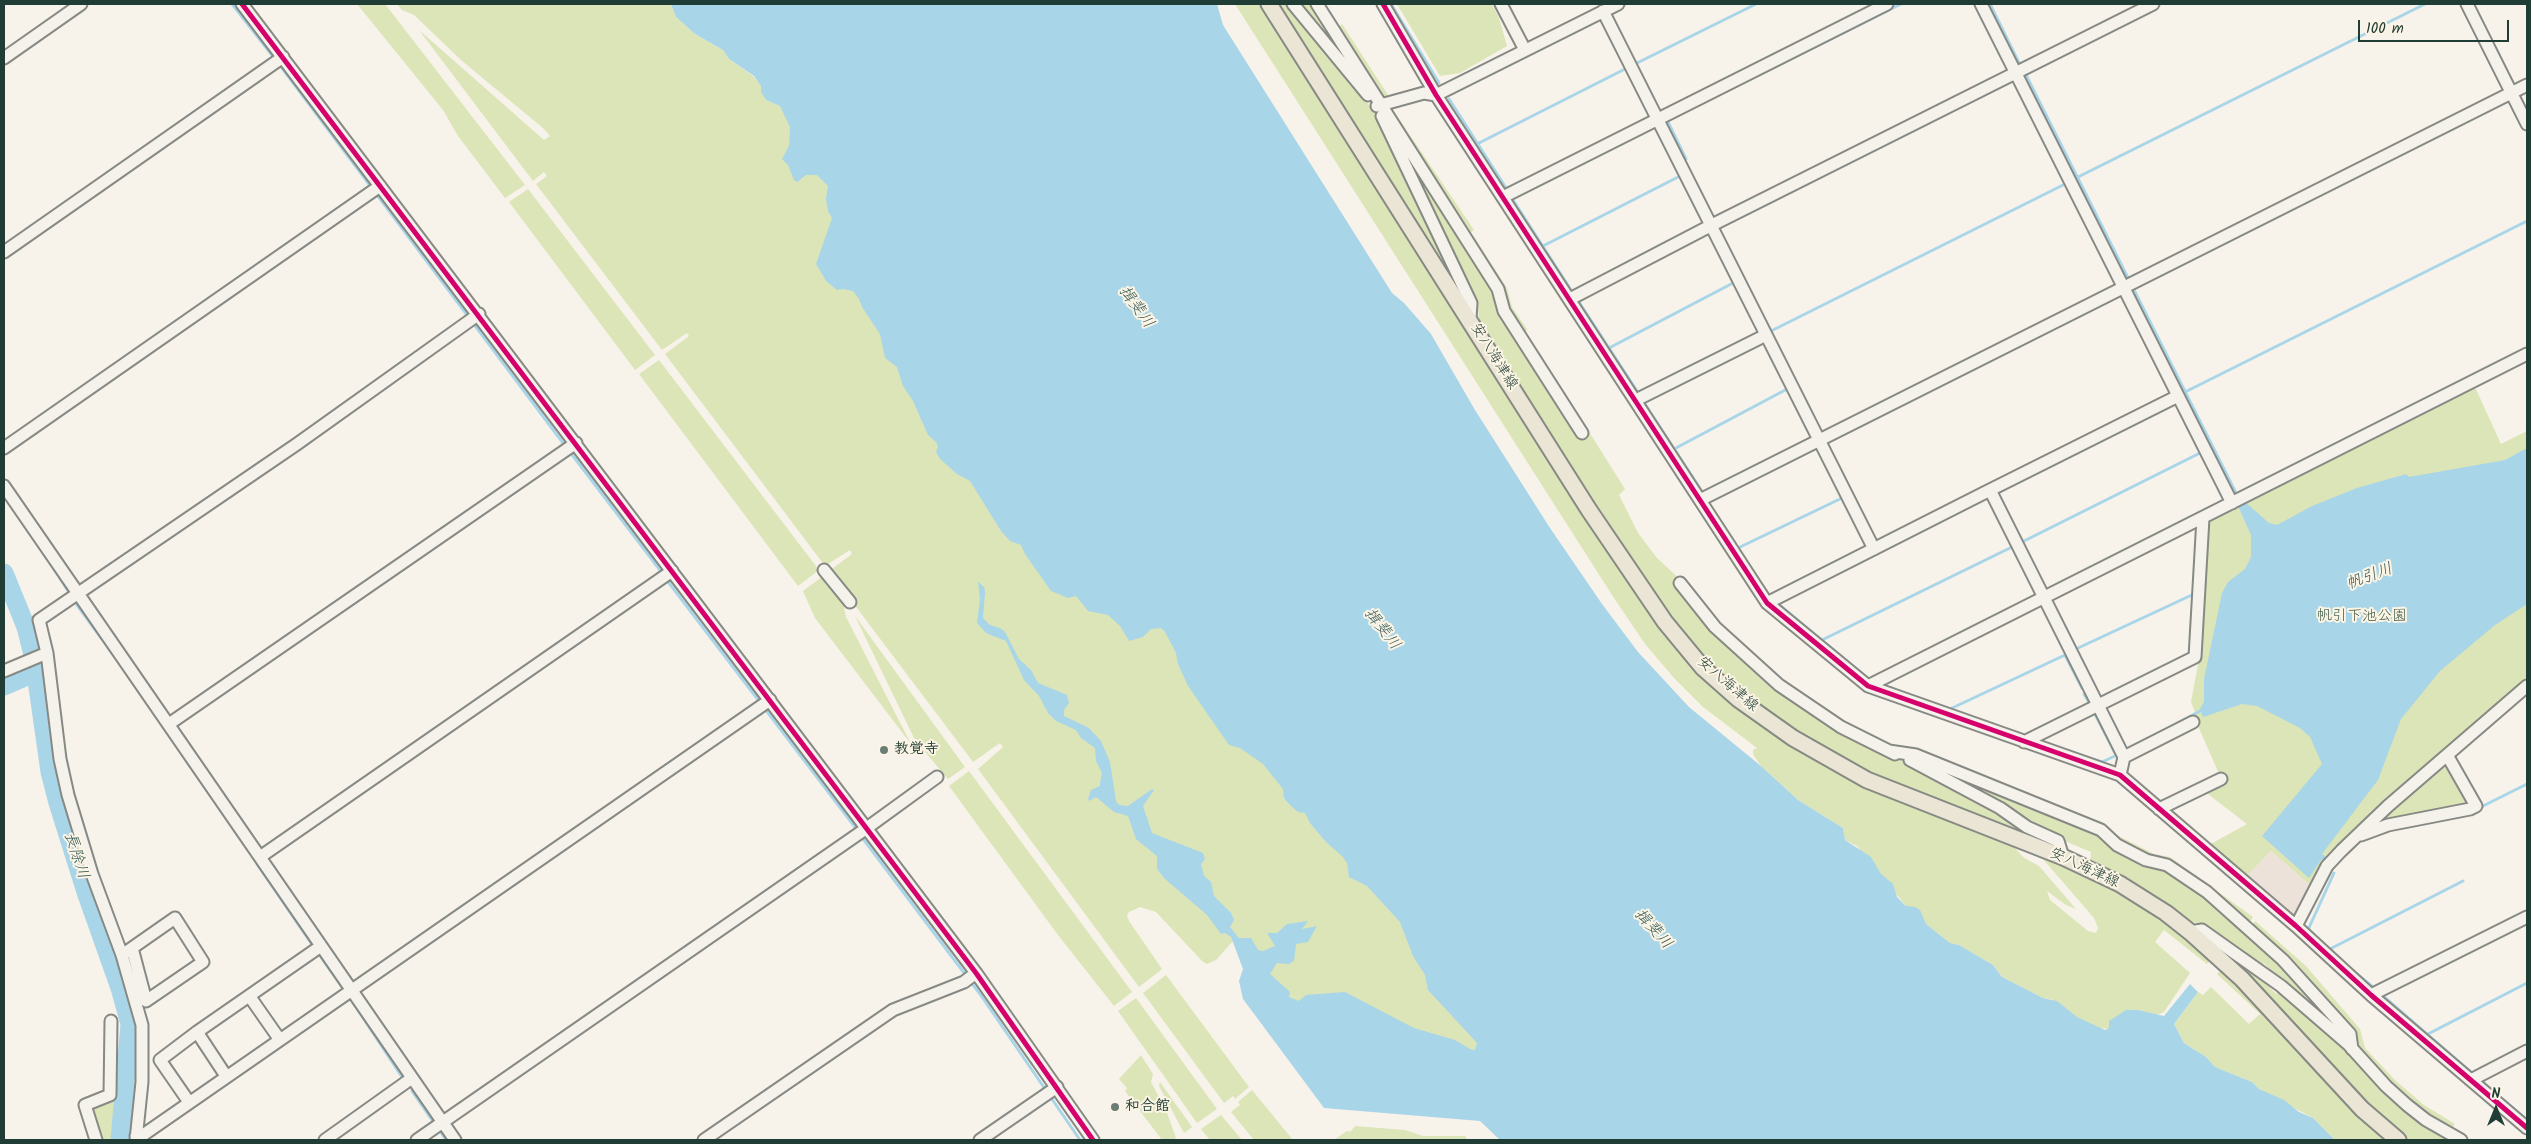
<!DOCTYPE html>
<html>
<head>
<meta charset="utf-8">
<style>
	body { margin:0 }
	#map { position:relative; width:2531px; height:1144px; overflow:hidden; background:#f7f3ea; font-family:Kalam,sans-serif }
	canvas { display:block }
	.frame { position:absolute; inset:0; border:5px solid #1f3d34; pointer-events:none }
	.north { position:absolute; left:2471px; top:1084px; width:50px; height:50px; -webkit-text-stroke:4px #fcf5e5; paint-order:stroke; rotate:0deg; font-size:14px; font-weight:700; line-height:20px; text-align:center; color:#1f3d34 }
	.north::after { content:''; display:block; margin:auto; width:18px; height:22px; background:#1f3d34; clip-path:polygon(50% 0,100% 100%,50% 72%,0 100%) }
	.scale { position:absolute; left:2358px; top:20px; width:151px; height:22px; box-sizing:border-box; border:2px solid #1f3d34; border-top:0; padding-left:6px; font-size:15px; line-height:18px; white-space:nowrap; color:#1f3d34; -webkit-text-stroke:4px #fcf5e5; paint-order:stroke }
</style>
</head>
<body>
<div id="map">
<canvas width="2531" height="1144"></canvas>
<div class="frame"></div>
<div class="north">N</div>
<div class="scale">100 m</div>
</div>
<script>
const g = document.querySelector('canvas').getContext('2d');
g.lineJoin = 'round';
function paint(path, color) { g.fillStyle = color; g.fill(path, 'evenodd'); }
const toPath = rows => new Path2D(rows.map(r => 'M' + r).join(''));
function stroke(path, color, width, dash) { g.strokeStyle = color; g.lineWidth = width; g.lineCap = dash ? 'butt' : 'round'; g.setLineDash(dash || []); g.stroke(path); }
function drawText(font, color, halo, rows, align = 'center') {
  g.font = font + ' Kalam,"Klee One",sans-serif'; g.lineWidth = 4; g.setLineDash([]); g.textBaseline = 'middle'; g.strokeStyle = halo; g.fillStyle = color; for (const [text, x, y, turn = 0] of rows) {
    g.save(); g.translate(x, y); g.rotate((+turn || 0) * Math.PI / 180); g.textAlign = isNaN(turn) ? turn : align; if (halo) g.strokeText(text, 0, 0); g.fillText(text, 0, 0); g.restore();
  }
}
const built = toPath([
	[2271,851,2312,887,2297,914,2288,914,2245,878]
]);
const green = toPath([
	[357,4,385,4,525,185,505,198,458,136,443,110],
	[397,4,671,4,676,17,685,25,695,34,723,50,729,59,753,76,762,86,766,100,780,106,1160,615,1371,877,1475,1035,1487,1056,1298,1005,1272,982,1269,970,1233,941,1216,960,1207,964,1203,962,1156,912,1140,907,1129,912,1127,915,1129,921,1162,969,1139,987,978,769,1003,747,1000,743,973,762,829,571,852,554,850,550,825,566,665,354,689,336,687,333,662,350,536,184,547,176,544,172,533,181,419,30,544,140,550,136,544,129,461,60,414,15,402,10],
	[1235,4,1263,4,1693,665,1861,785,2014,847,2023,857,2039,866,2076,909,2066,905,2047,891,2050,900,2088,931,2096,933,2098,928,2094,918,2042,858,2046,858,2116,889,2160,915,2212,958,2207,964,2164,930,2155,942,2190,973,2164,1012,2157,1015,2138,1010,2125,1013,2110,1025,2109,1029,2097,1028,2070,1013,2051,999,2043,998,2002,977,1993,965,1959,945,1950,943,1926,924,1921,916,1906,906,1857,846,1845,840,1843,828,1798,800,1761,766,1753,754,1753,750,1757,748,1703,707,1674,678,1645,644,1612,595],
	[1275,4,1288,4,1373,110,1467,301,1466,304],
	[1296,4,1314,4,1369,90],
	[1397,4,1492,4,1499,18,1507,46,1460,73,1440,76],
	[1342,24,1390,98,1379,96,1337,28],
	[1391,107,1474,230,1471,232,1507,288,1512,307,1527,329,1526,332,1625,489,1619,495,1638,533,1657,558,1683,582,1749,664,1888,754,1998,811,2052,845,2053,848,1859,769,1796,733,1737,689,1708,663,1665,612,1479,321,1478,306,1389,127,1505,307,1388,111],
	[528,189,655,355,635,370,509,202],
	[659,360,819,570,798,586,639,374],
	[2474,385,2501,444,2527,431,2527,682,2382,808,2312,887,2271,851,2245,878,2207,846,2247,824,2204,791,2223,783,2195,719,2195,712,2191,702,2199,659,2207,525,2211,518],
	[823,576,843,602,846,617,911,744,815,618,803,591],
	[855,616,965,767,948,779,915,740],
	[1919,761,2099,833,2163,867,2204,895,2278,961,2347,1038,2289,991,2264,963,2260,967,2203,925,2180,918,2090,864,2091,852,2034,828],
	[2444,761,2470,802,2468,806,2390,821,2383,815],
	[969,771,1132,992,1114,1006,1058,935,949,786],
	[2103,828,2154,854,2170,857,2253,917,2250,922,2253,924,2255,921,2306,966,2360,1029,2365,1048,2396,1081,2424,1105,2455,1124,2451,1131,2412,1104,2357,1049,2287,960,2162,860,2118,843],
	[2214,946,2253,970,2276,994,2280,992,2453,1140,2408,1140,2383,1120],
	[2223,967,2389,1140,2335,1140,2313,1118,2259,1089,2252,1082,2215,1067,2206,1057,2184,1043,2174,1024,2198,992,2203,995,2211,987,2249,1024,2260,1014,2217,974],
	[1166,975,1249,1087,1235,1099,1233,1096,1224,1103,1143,993],
	[1136,998,1217,1109,1197,1123,1118,1011],
	[1141,1055,1153,1074,1151,1082,1166,1110,1176,1138,1173,1140,1162,1140,1125,1091,1127,1088,1119,1079],
	[1160,1082,1192,1127,1184,1133,1159,1086],
	[1252,1090,1293,1140,1254,1140,1231,1112,1240,1105,1238,1102],
	[115,1100,112,1140,102,1140,100,1132,95,1133,89,1111],
	[1221,1115,1242,1140,1210,1140,1201,1129],
	[1355,1126,1405,1130,1423,1136,1465,1136,1468,1140,1334,1140,1347,1131,1350,1132]
]);
const water = toPath([
	[671,4,1217,4,1223,25,1392,293,1404,303,1431,334,1475,410,1550,528,1602,604,1638,652,1689,707,1761,766,1798,800,1843,828,1845,840,1871,857,1881,874,1893,884,1897,897,1906,906,1915,907,1920,910,1926,924,1950,943,1959,945,1993,965,2002,977,2008,980,2043,998,2057,1001,2077,1017,2105,1030,2109,1028,2109,1021,2126,1010,2138,1010,2164,1016,2190,984,2198,992,2174,1024,2184,1043,2206,1057,2215,1067,2252,1082,2259,1089,2284,1100,2299,1112,2313,1118,2335,1140,1500,1140,1480,1121,1324,1108,1243,999,1239,981,1243,969,1231,937,1225,933,1221,934,1207,915,1164,878,1157,869,1157,856,1136,839,1128,816,1114,812,1096,797,1089,801,1088,799,1091,790,1100,786,1100,783,1102,773,1096,761,1095,748,1081,738,1076,730,1056,721,1048,713,1039,696,1024,680,1006,641,986,633,977,623,980,599,978,582,984,587,985,592,983,618,990,625,1000,628,1005,632,1019,659,1031,670,1038,683,1067,695,1069,703,1064,710,1064,716,1089,728,1101,741,1110,762,1116,801,1119,805,1128,806,1152,789,1154,790,1143,806,1152,833,1203,853,1205,859,1201,864,1204,876,1211,882,1214,896,1231,913,1234,920,1230,927,1239,938,1251,938,1258,950,1263,951,1275,946,1267,933,1277,933,1287,924,1308,921,1302,929,1317,926,1308,942,1296,944,1294,961,1289,964,1277,963,1270,974,1290,992,1289,997,1299,1001,1306,995,1345,992,1414,1028,1455,1040,1470,1049,1475,1050,1477,1043,1428,990,1425,975,1413,956,1400,922,1367,886,1349,877,1347,863,1342,856,1326,842,1310,823,1305,813,1298,812,1290,805,1284,798,1283,789,1263,764,1240,748,1229,745,1188,686,1178,664,1176,653,1165,632,1161,628,1151,629,1143,637,1129,641,1120,626,1108,615,1088,611,1076,596,1068,598,1051,591,1025,554,1021,545,1010,541,1001,531,970,481,957,474,940,459,936,452,938,446,936,442,928,435,913,401,903,386,897,367,885,358,880,334,862,307,859,299,853,291,843,289,837,290,826,281,816,264,832,218,828,211,826,199,828,186,817,175,806,175,797,182,794,180,788,165,782,159,789,146,790,127,780,106,766,100,761,92,761,86,754,76,729,59,723,50,695,34,685,25,676,17],
	[2527,448,2527,604,2495,625,2440,671,2401,719,2378,780,2322,854,2328,858,2325,861,2321,860,2309,878,2262,836,2322,764,2310,737,2300,728,2257,706,2242,704,2203,717,2200,709,2204,702,2204,679,2222,593,2228,582,2245,569,2251,557,2251,535,2238,506,2245,502,2269,523,2277,525,2312,506,2357,488,2406,474,2409,477,2505,460]
]);
const stream = toPath([
	[232,4,275,59],
	[1391,4,1439,83],
	[1990,4,2021,67],
	[1637,63,1756,4],
	[279,64,566,447],
	[2026,75,2130,282],
	[1757,76,1901,4],
	[1449,99,1506,188],
	[1670,119,1667,120,1686,159],
	[1477,144,1627,68],
	[2074,179,2425,4],
	[1513,200,1571,290],
	[1543,246,1682,175],
	[2134,290,2238,497],
	[1579,302,1637,391],
	[1771,331,2067,183],
	[1609,348,1733,283],
	[2185,392,2527,221],
	[1645,404,1703,493],
	[1674,449,1789,388],
	[570,452,663,574],
	[1710,506,1735,543],
	[2022,542,2202,452],
	[1738,548,1842,498],
	[1739,550,1768,594],
	[47,558,68,591],
	[666,579,858,831],
	[1777,603,1866,677],
	[77,605,118,661],
	[1822,640,2014,546],
	[2076,649,2194,594],
	[129,677,253,857],
	[1883,685,1894,689],
	[2084,694,2090,704],
	[1950,709,2065,655,2082,688],
	[2094,712,2116,755],
	[2172,726,2202,710],
	[2062,749,2102,762,2117,755],
	[2481,807,2527,784],
	[861,836,980,994,1080,1140],
	[257,864,313,946],
	[2307,932,2334,873],
	[2328,950,2463,881],
	[318,953,344,990],
	[2346,965,2374,988],
	[2383,996,2473,1074],
	[350,998,402,1077],
	[2428,1034,2527,983],
	[2480,1080,2527,1120],
	[412,1091,432,1120],
	[440,1131,446,1140]
]);
const river = toPath([
	[4,573,26,627,34,659,50,772,58,803,86,892,120,988,130,1024,120,1140],
	[4,686,36,672]
]);
const minor = toPath([
	[242,4,976,973,1093,1140],
	[1293,4,1368,95],
	[1317,4,1498,289,1504,311,1582,433],
	[1383,4,1436,95,1767,603,1868,686,2120,775,2296,926,2371,995,2527,1128],
	[1501,4,1525,50],
	[1981,4,2232,503],
	[2467,4,2527,124],
	[1603,11,1874,549],
	[4,58,81,4],
	[1377,106,1424,93,1436,95,1618,4],
	[1382,116,1471,303,1470,319],
	[1503,197,1887,4],
	[4,252,283,57],
	[1570,299,1712,225,2153,4],
	[1636,400,1766,335],
	[4,448,380,186],
	[4,486,455,1140],
	[1990,490,2178,396],
	[1700,500,2527,85],
	[824,570,850,602],
	[1680,583,1715,627,1779,685,1841,727,1895,754],
	[1767,603,1990,490,2124,757,2120,775],
	[4,671,47,653],
	[1868,686,2527,354],
	[169,724,576,443],
	[2024,742,2195,657,2203,518],
	[1889,751,1916,755,2101,830,2117,845,2146,860,2167,865,2207,892,2283,960,2350,1034,2352,1049],
	[2124,757,2193,722],
	[1910,760,2000,808,2027,827,2058,841,2063,857],
	[2159,809,2221,779],
	[2361,835,2388,825,2470,809,2476,806,2447,755],
	[260,857,672,571],
	[2296,926,2327,866,2341,851,2388,806,2527,686],
	[2190,932,2202,930,2281,986,2348,1044,2386,1086,2407,1105,2426,1120,2461,1140],
	[122,955,175,918,203,962,146,1001,132,948],
	[2371,995,2527,917],
	[250,997,280,1040],
	[226,1076,197,1032,321,946],
	[2471,1080,2527,1051],
	[189,1102,160,1060,197,1032],
	[136,1136,143,1135,770,700],
	[96,1140,85,1105,110,1095,111,1021],
	[136,1140,142,1082,142,1025,122,955,92,874,68,795,60,759,47,653,39,620,297,444,479,314],
	[325,1140,412,1078],
	[417,1140,864,830,937,777],
	[704,1140,893,1010,964,982,976,973],
	[980,1140,1057,1087]
]);
const major = toPath([
	[1269,4,1589,510,1665,622,1703,668,1738,699,1793,738,1867,780,2063,857,2120,884,2166,913,2190,932,2242,979,2362,1109,2398,1140]
]);
const cycleway = toPath([
	[242,4,976,973,1093,1140],
	[1383,4,1436,95,1767,603,1868,686,2120,775,2296,926,2371,995,2527,1128]
]);
const markers = [
	[884,750,5,"#6b7d74"],
	[1115,1107,5,"#6b7d74"]
];
const streetNames = [
	["安八海津線",1493,357,58],
	["安八海津線",1727,685,41],
	["安八海津線",2084,869,25]
];
const parkNames = [
	["帆引下池公園",2362,617]
];
const poiNames = [
	["教覚寺",894,750],
	["和合館",1125,1107]
];
const waterNames = [
	["揖斐川",1135,308,54],
	["帆引川",2370,578,-21],
	["揖斐川",1381,630,52],
	["長除川",75,856,72],
	["揖斐川",1652,930,48]
];
paint(built, '#ede2da');
paint(green, '#dce5b7');
paint(water, '#a9d5e9');
stroke(stream, '#a9d5e9', 3);
stroke(river, '#a9d5e9', 19);
stroke(minor, '#868984', 15);
stroke(major, '#868984', 19);
stroke(minor, '#f5f2ec', 11);
stroke(major, '#eae5d5', 15);
stroke(cycleway, '#d6006c', 5);
for (const [x, y, r, color] of markers) { const dot = new Path2D(); dot.arc(x, y, r, 0, 2 * Math.PI); g.fillStyle = color; g.fill(dot); stroke(dot, '#fcf5e5', 2); }
drawText('15px', '#1f3d34', '#fcf5e5', streetNames);
drawText('15px', '#405c46', '#fcf5e5', parkNames);
drawText('bold 15px', '#1f3d34', '#fcf5e5', poiNames, 'left');
drawText('italic 16px', '#345958', '#fcf5e5', waterNames);
</script>
</body>
</html>
